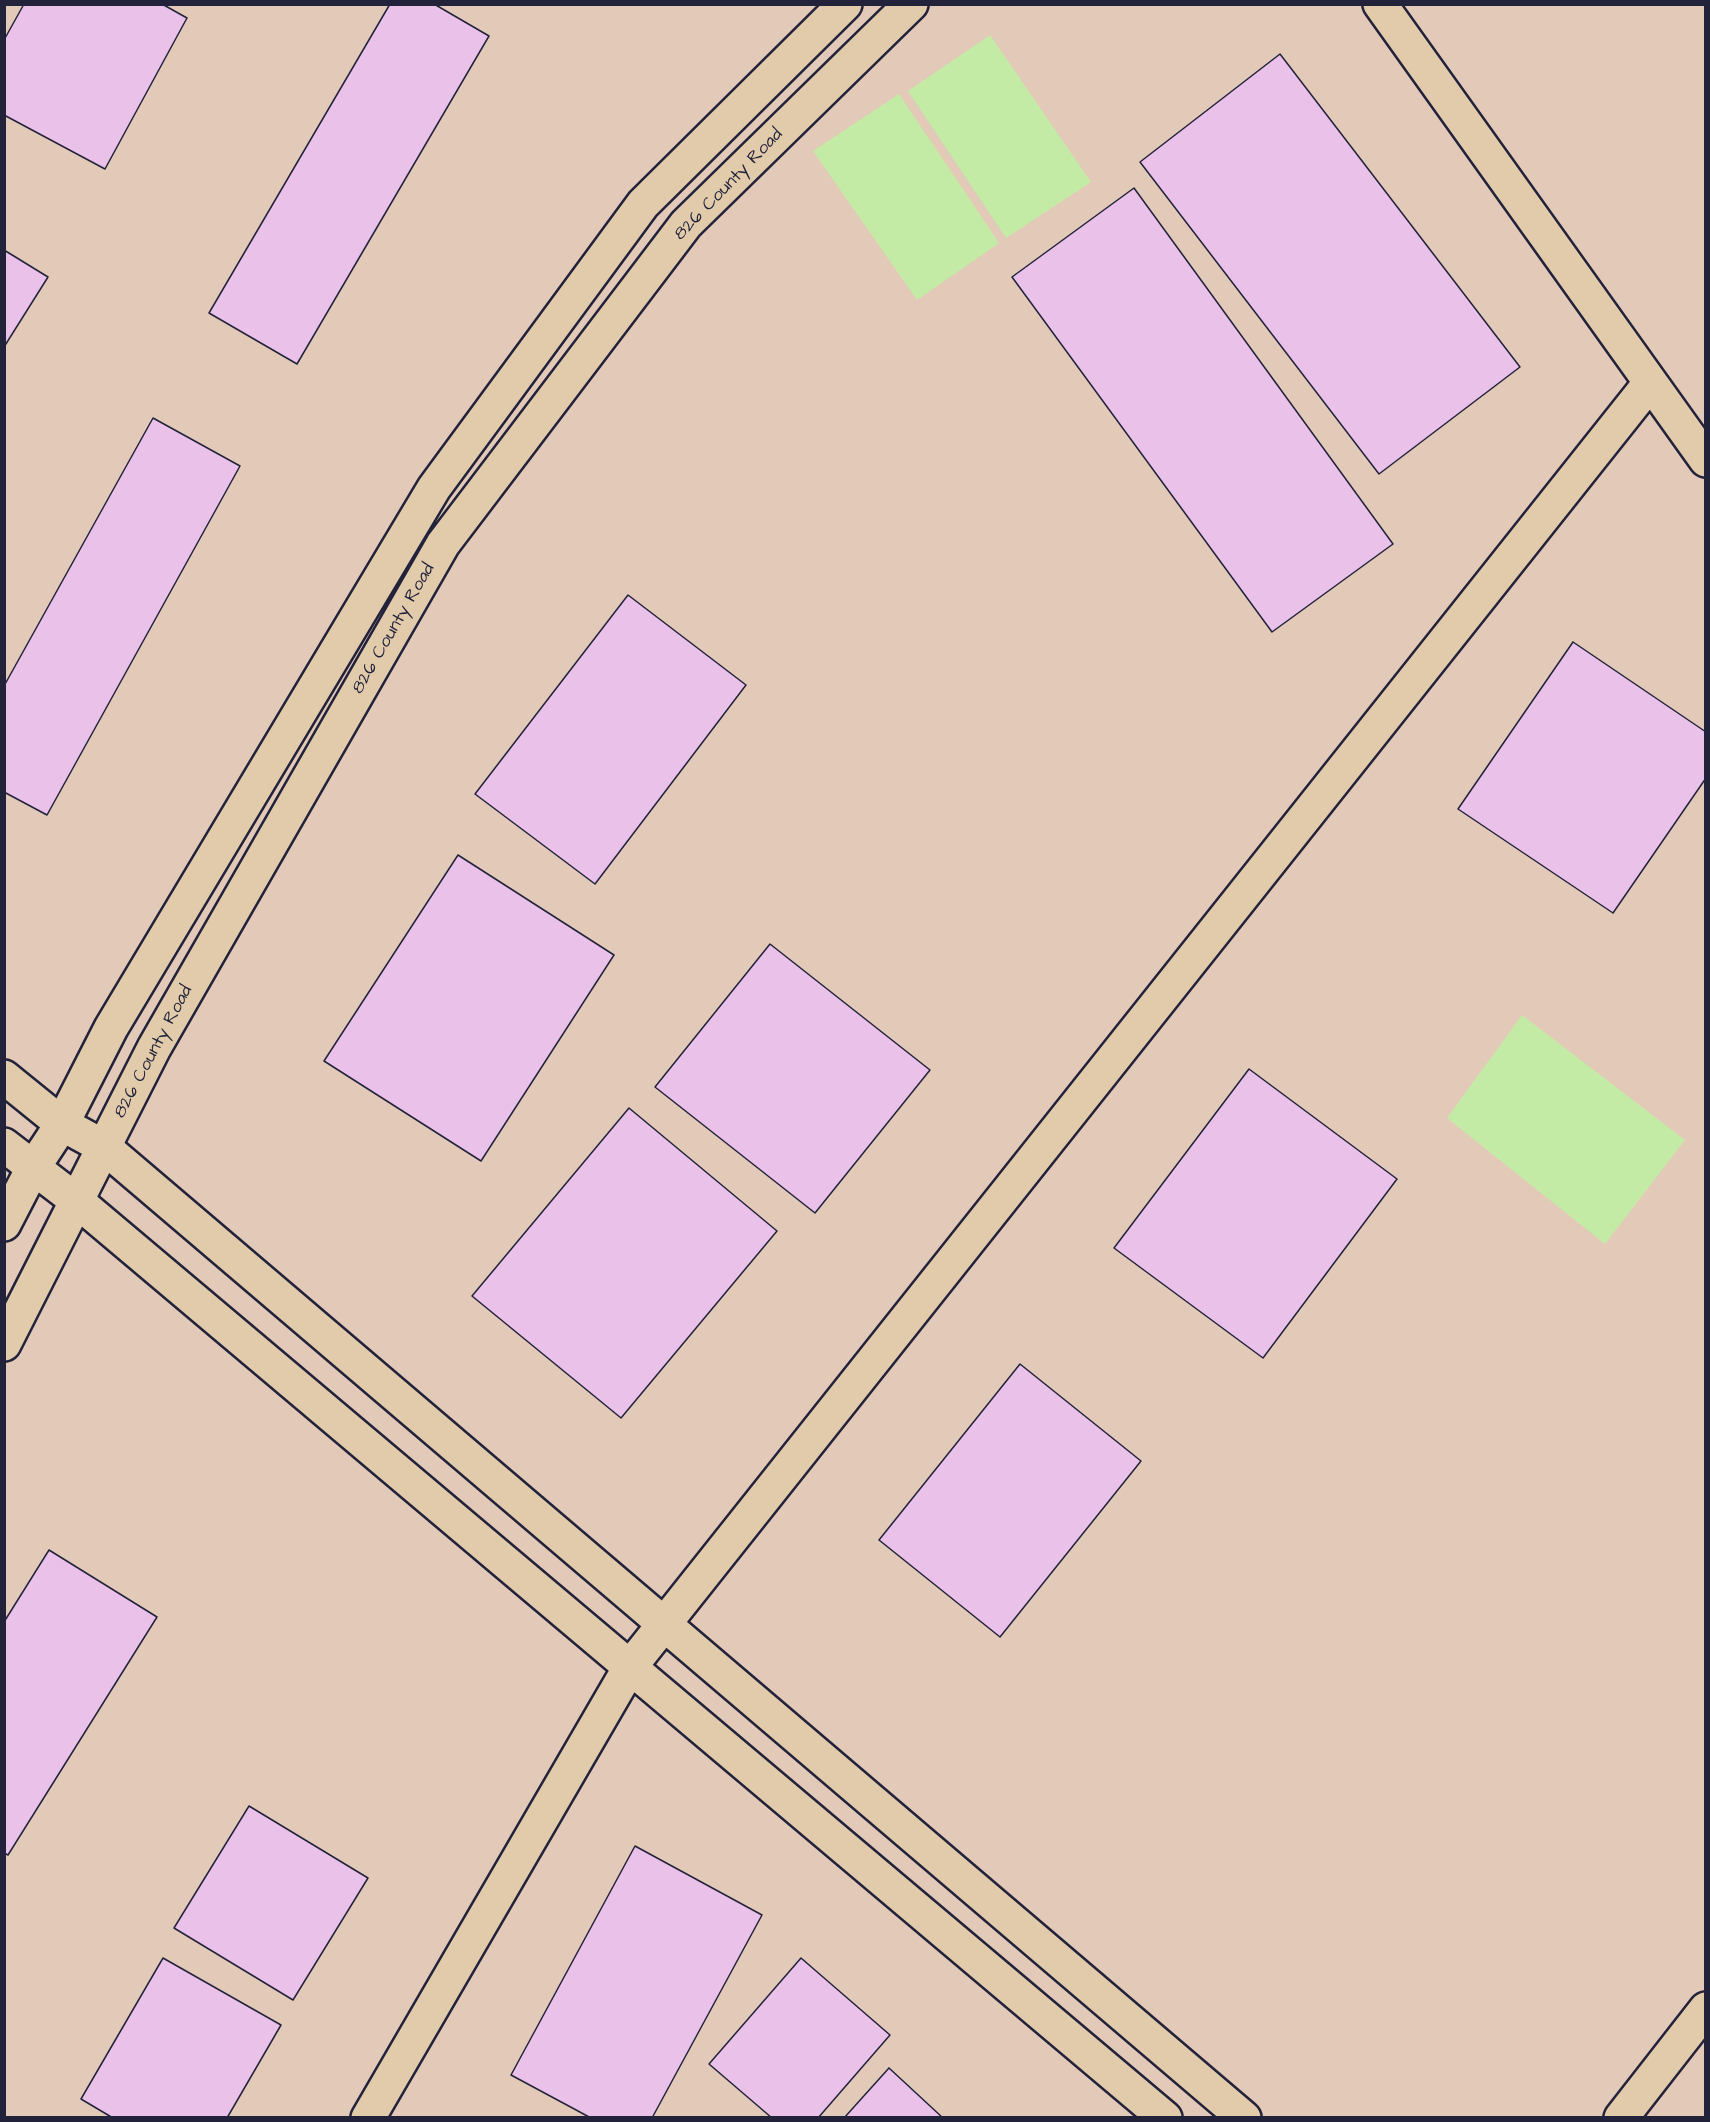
<!DOCTYPE html>
<html>
<head>
<meta charset="utf-8">
<style>
	body { margin:0 }
	#map { position:relative; width:1710px; height:2122px; overflow:hidden; background:#e3c9b7; font-family:"Architects Daughter",sans-serif }
	canvas { display:block }
	.frame { position:absolute; inset:0; border:6px solid #22223b; pointer-events:none }
</style>
</head>
<body>
<div id="map">
<canvas width="1710" height="2122"></canvas>
<div class="frame"></div>
</div>
<script>
const g = document.querySelector('canvas').getContext('2d');
g.lineJoin = 'round';
function paint(path, color) { g.fillStyle = color; g.fill(path, 'evenodd'); }
const toPath = rows => new Path2D(rows.map(r => 'M' + r).join(''));
function stroke(path, color, width, dash) { g.strokeStyle = color; g.lineWidth = width; g.lineCap = dash ? 'butt' : 'round'; g.setLineDash(dash || []); g.stroke(path); }
function drawText(font, color, halo, rows, align = 'center') {
  g.font = font + ' "Architects Daughter",sans-serif'; g.lineWidth = 5; g.setLineDash([]); g.textBaseline = 'middle'; g.strokeStyle = halo; g.fillStyle = color; for (const [text, x, y, turn = 0] of rows) {
    g.save(); g.translate(x, y); g.rotate((+turn || 0) * Math.PI / 180); g.textAlign = isNaN(turn) ? turn : align; if (halo) g.strokeText(text, 0, 0); g.fillText(text, 0, 0); g.restore();
  }
}
const green = toPath([
	[990,35,1091,182,1006,238,908,91],
	[899,94,999,243,917,300,813,151],
	[1522,1015,1685,1140,1605,1244,1447,1118]
]);
const building = toPath([
	[24,4,162,4,187,18,105,169,4,115,4,40,24,4],
	[390,4,434,4,489,36,297,364,209,313,390,4],
	[1280,54,1520,367,1379,474,1140,162,1280,54],
	[1134,188,1393,544,1272,632,1012,277,1134,188],
	[4,250,48,277,4,347,4,250],
	[153,418,240,466,47,815,4,792,4,686,153,418],
	[628,595,746,685,595,884,475,794,628,595],
	[1573,642,1706,732,1706,778,1613,913,1458,809,1573,642],
	[458,855,614,955,481,1161,324,1061,458,855],
	[770,944,930,1070,815,1213,655,1087,770,944],
	[1249,1069,1397,1179,1263,1358,1114,1248,1249,1069],
	[629,1108,777,1231,621,1418,472,1296,629,1108],
	[1020,1364,1141,1461,1000,1637,879,1540,1020,1364],
	[49,1550,157,1617,8,1855,4,1853,4,1622,49,1550],
	[249,1806,368,1878,293,2000,174,1928,249,1806],
	[635,1846,762,1915,652,2118,591,2118,511,2075,635,1846],
	[163,1958,281,2025,227,2118,113,2118,81,2099,163,1958],
	[801,1958,890,2035,818,2118,772,2118,709,2064,801,1958],
	[889,2068,943,2118,844,2118,889,2068]
]);
const tertiary = toPath([
	[1380,4,1706,460],
	[4,1077,62,1124,104,1147,1244,2118],
	[4,1145,77,1201,1165,2118],
	[368,2118,630,1667,1650,383],
	[1621,2118,1706,2009]
]);
const secondary = toPath([
	[4,1224,33,1168,62,1124,111,1028,434,488,643,204,845,4],
	[4,1344,154,1048,443,544,686,224,911,4]
]);
const streetNames = [
	["826 County Road",729,185,-46],
	["826 County Road",394,629,-60],
	["826 County Road",154,1052,-62]
];
paint(green, '#c3eba6');
paint(building, '#e9c1e9');
stroke(building, '#22223b', 1.5);
stroke(tertiary, '#22223b', 38);
stroke(secondary, '#22223b', 38);
stroke(tertiary, '#e1cbaa', 33);
stroke(secondary, '#e1cbaa', 33);
drawText('18px', '#22223b', '#e1cbaa', streetNames);
</script>
</body>
</html>
